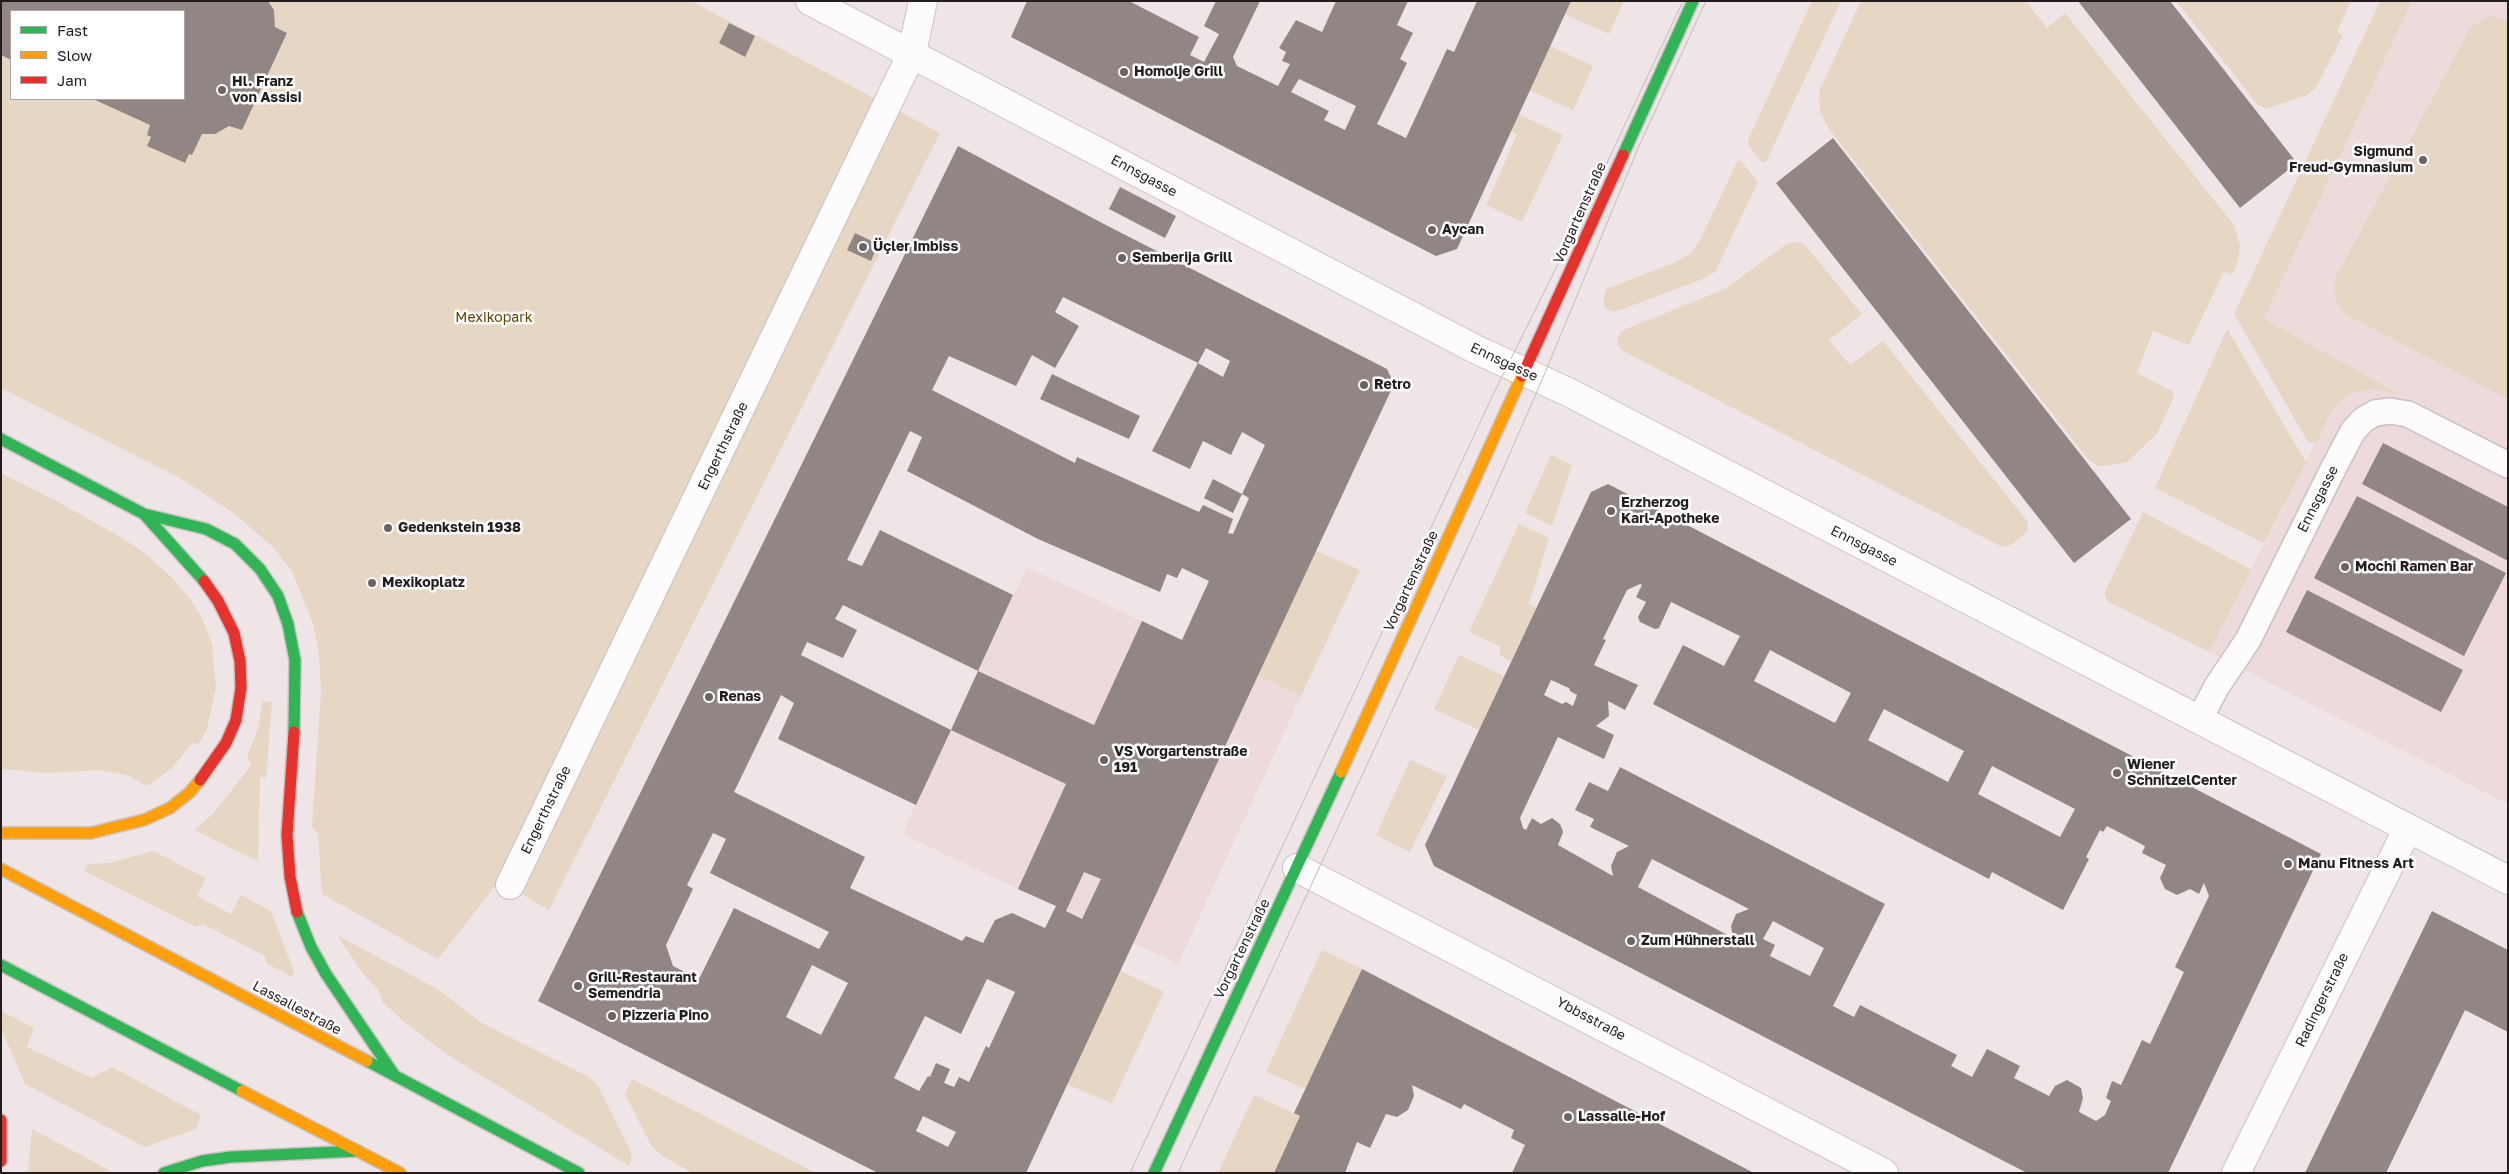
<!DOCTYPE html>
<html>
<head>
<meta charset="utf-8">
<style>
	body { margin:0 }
	#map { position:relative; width:2509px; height:1174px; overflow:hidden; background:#f0e5e6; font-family:"Golos Text",sans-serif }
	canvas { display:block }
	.frame { position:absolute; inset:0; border:2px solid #231d1e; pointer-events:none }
	.legend { position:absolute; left:10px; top:10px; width:175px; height:90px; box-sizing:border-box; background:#fff; border:1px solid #a7a5a5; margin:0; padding:6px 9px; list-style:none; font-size:15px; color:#231d1e }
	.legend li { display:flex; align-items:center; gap:10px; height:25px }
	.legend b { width:25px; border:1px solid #a7a5a5 }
</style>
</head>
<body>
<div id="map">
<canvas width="2509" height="1174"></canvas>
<div class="frame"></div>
<ul class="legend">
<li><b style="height:6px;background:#30b455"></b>Fast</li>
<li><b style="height:6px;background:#ff9f0a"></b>Slow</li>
<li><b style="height:6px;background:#e5322d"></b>Jam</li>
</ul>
</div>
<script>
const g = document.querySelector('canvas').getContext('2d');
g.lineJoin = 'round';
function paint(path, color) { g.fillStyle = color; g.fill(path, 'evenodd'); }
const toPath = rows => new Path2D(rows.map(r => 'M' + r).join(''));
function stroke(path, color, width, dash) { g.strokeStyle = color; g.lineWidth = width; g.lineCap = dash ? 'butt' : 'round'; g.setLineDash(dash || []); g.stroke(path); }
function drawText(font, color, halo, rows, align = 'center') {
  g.font = font + ' "Golos Text",sans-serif'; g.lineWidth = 5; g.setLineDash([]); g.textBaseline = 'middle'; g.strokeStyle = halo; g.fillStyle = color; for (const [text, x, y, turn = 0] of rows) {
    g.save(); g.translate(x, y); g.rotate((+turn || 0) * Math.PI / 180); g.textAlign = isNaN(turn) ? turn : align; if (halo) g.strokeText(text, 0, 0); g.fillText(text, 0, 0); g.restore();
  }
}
const built = toPath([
	[2412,1,2508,1,2508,804,2209,652,2330,414,2342,399,2355,392,2373,389,2398,393,2264,319],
	[1027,567,1301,696,1178,964,902,834]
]);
const green = toPath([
	[268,1,691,1,940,133,549,910,499,881,438,959,322,894,318,834,312,826,321,691,319,654,313,623,292,571,272,546,232,512,180,478,1,388,1,55,11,60,11,99,93,99,150,125,147,135,151,137,147,146,184,163,189,154,192,155,202,134,215,134,229,126,242,129,287,34,275,27,274,10],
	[1571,1,1624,1,1609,34,1564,14],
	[1812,1,1841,1,1766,162,1761,162,1748,144,1748,140],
	[1861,1,2026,1,2047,28,2065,13,2234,225,2240,246,2238,261,2232,275,2224,272,2189,345,2153,331,2137,373,2172,391,2174,397,2157,434,2127,462,2105,466,2098,466,2088,459,1829,129,1820,112,1819,97,1820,89],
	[2176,1,2351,1,2337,32,2343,35,2316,88,2307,95,2266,109,2258,105],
	[2380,1,2412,1,2264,319,2400,394,2373,389,2355,392,2342,399,2330,414,2317,441,2312,443,2308,442,2234,314],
	[2491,16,2508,20,2508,399,2347,315,2339,307,2335,298,2334,287,2336,277,2470,29,2477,23],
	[1550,46,1593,66,1573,110,1529,90],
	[1518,114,1563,135,1522,222,1486,205,1517,134,1511,131],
	[1740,160,1758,182,1715,272,1700,280,1620,310,1614,312,1607,309,1603,303,1606,289,1674,263,1691,253,1700,240,1737,162],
	[1799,242,1805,245,1862,314,1829,340,1850,365,1883,341,2028,522,2027,532,2009,546,2002,547,1621,350,1618,345,1617,340,1621,331,1725,289,1788,243],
	[2227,329,2306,462,2264,543,2155,488],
	[1551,455,1572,465,1552,526,1525,513],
	[1,473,62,504,124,539,146,554,170,576,188,596,202,618,212,644,216,688,207,729,198,745,193,742,172,768,147,786,127,775,98,770,47,773,1,769],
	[2143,512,2250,569,2250,572,2209,652,2109,602,2105,597,2105,592],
	[1519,524,1549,538,1529,604,1537,608,1511,661,1499,655,1501,647,1469,632],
	[1316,551,1360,570,1301,696,1257,675],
	[1459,655,1504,676,1479,730,1434,709],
	[262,701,272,702,266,778,260,777,258,861,194,830,214,813,251,765,247,757,259,726],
	[1410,760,1447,776,1410,852,1376,835],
	[153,851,206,878,197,896,231,914,241,895,271,911,294,972,292,977,266,963,265,956,203,924,196,927,84,871,88,864,110,863],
	[337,935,439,990,480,1022,589,1077,597,1084,632,1154,629,1166,448,1055,403,1021,382,1001,379,991,364,975],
	[1322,950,1362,969,1306,1089,1266,1072],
	[1119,970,1164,992,1112,1103,1066,1084],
	[1,1011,34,1028,27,1047,91,1078,112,1067,201,1115,196,1129,145,1147,25,1084,1,1028],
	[632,1079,816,1173,693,1173,664,1157,652,1147,625,1094],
	[1254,1095,1300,1116,1274,1173,1218,1173],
	[32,1129,109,1170,106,1173,28,1173]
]);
const building = toPath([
	[1,1,268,1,274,10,275,27,287,33,242,130,229,126,215,134,202,134,192,155,189,154,185,163,147,146,151,137,147,135,150,125,93,99,184,99,184,11,11,11,11,60,1,55],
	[1027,1,1129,1,1199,37,1190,55,1204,62,1219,34,1204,26,1216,1,1260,1,1233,57,1237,66,1278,86,1290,64,1282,61,1286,52,1279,48,1296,20,1322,32,1336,1,1408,1,1397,25,1413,33,1400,59,1407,63,1377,124,1406,138,1447,49,1454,52,1477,1,1571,1,1457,249,1436,256,1011,37],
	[1299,79,1356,106,1345,130,1324,120,1329,111,1291,92],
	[2078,1,2170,1,2297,163,2240,208],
	[729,23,755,36,745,57,719,43],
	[1833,138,2131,519,2074,563,1776,183],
	[958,146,1102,223,1387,369,1394,384,1026,1173,878,1173,538,1001],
	[1063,297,1198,363,1152,451,1190,469,1203,441,1231,455,1242,432,1265,445,1242,494,1213,479,1204,498,1233,513,1242,494,1249,498,1233,534,1228,533,1233,519,1203,505,1199,512,1077,457,1075,463,932,390,949,356,1016,386,1032,355,1055,368,1079,326,1055,312],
	[1206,348,1230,361,1223,377,1198,363],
	[910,431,922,437,907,471,1038,539,1160,592,1167,574,1177,578,1182,568,1209,581,1182,640,1142,621,1094,725,978,671,1013,595,880,530,862,566,847,560],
	[843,605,978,671,951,730,1066,784,1018,889,1056,906,1045,928,1012,913,995,920,983,943,966,936,962,941,850,888,865,857,734,792,781,695,794,703,778,739,916,805,951,730,801,655,807,642,843,658,857,630,835,619],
	[713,833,726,839,710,873,829,932,819,949,734,908,699,979,673,966,666,945,693,889,687,885],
	[1084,872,1101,879,1082,919,1066,911],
	[812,965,848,983,821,1035,786,1017],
	[987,979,1015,992,989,1048,986,1046,969,1082,959,1077,954,1087,944,1083,950,1069,936,1063,930,1077,928,1076,919,1091,894,1078,925,1016,961,1034],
	[923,1116,956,1132,948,1147,916,1131],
	[1120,187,1176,216,1165,238,1109,209],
	[855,233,878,244,871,261,847,250],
	[1052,374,1140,416,1129,439,1040,399],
	[2383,443,2508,507,2508,561,2362,484],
	[1608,484,2321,854,2168,1173,2027,1173,1434,866,1425,845,1591,492],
	[1640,584,1642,585,1636,597,1646,602,1638,617,1640,622,1655,629,1659,628,1671,602,1740,636,1724,666,1683,645,1653,704,1989,879,1992,872,2063,910,2089,859,2086,857,2100,830,2103,832,2107,826,2145,846,2142,853,2166,865,2160,878,2165,889,2177,895,2190,889,2199,894,2204,883,2209,896,2175,967,2184,972,2150,1044,2142,1040,2121,1085,2112,1081,2106,1098,2111,1101,2105,1115,2096,1121,2079,1112,2083,1098,2081,1088,2067,1080,2055,1086,2049,1096,2014,1078,2020,1066,1987,1049,1972,1077,1951,1066,1957,1055,1860,1005,1854,1017,1833,1006,1885,904,1620,767,1608,791,1589,782,1575,810,1594,819,1590,827,1629,846,1617,852,1611,866,1613,876,1558,845,1563,832,1560,824,1552,818,1541,824,1532,818,1526,830,1523,828,1520,818,1558,737,1604,759,1614,735,1596,726,1609,716,1608,701,1625,710,1638,685,1594,665,1606,640,1603,639,1627,590],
	[1770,650,1851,693,1835,723,1754,681],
	[1551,680,1569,688,1570,691,1577,695,1573,706,1566,702,1562,704,1544,695],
	[1884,709,1964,751,1948,782,1868,740],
	[1992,766,2075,809,2060,837,1978,794],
	[1652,859,1749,909,1736,914,1731,926,1733,938,1638,887],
	[1773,921,1824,948,1810,976,1770,956,1775,945,1763,939],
	[2357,496,2506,573,2464,656,2314,578],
	[2307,590,2463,670,2441,712,2286,632],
	[2432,911,2508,950,2508,1032,2465,1010,2386,1173,2305,1173],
	[1362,969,1498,1040,1754,1173,1512,1173,1525,1145,1511,1138,1514,1130,1464,1104,1461,1109,1412,1085,1414,1096,1408,1110,1397,1117,1386,1114,1370,1148,1357,1142,1345,1173,1274,1173,1300,1116,1294,1113]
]);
const lane = toPath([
	[2199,720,2217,686,2248,640,2333,469,2353,431,2363,420,2375,413,2390,411,2408,414,2508,465]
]);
const street = toPath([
	[810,1,1475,349,1570,393,2508,880],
	[1297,868,1884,1173],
	[510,885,912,53,923,1],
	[2236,1173,2408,828]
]);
const fast = toPath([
	[1623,155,1693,1],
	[1,439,144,514,206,529,235,544,260,569,278,596,288,624,295,660,294,732],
	[144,514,204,581],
	[297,912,311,947,326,974,395,1076],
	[1,965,242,1091],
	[367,1061,579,1173],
	[164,1173,202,1161,231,1157,358,1151],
	[1154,1173,1341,772]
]);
const slow = toPath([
	[1341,772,1522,376],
	[1,833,91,833,144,820,170,808,189,793,200,780],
	[1,869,367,1061],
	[242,1091,400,1173]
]);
const jam = toPath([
	[1522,376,1623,155],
	[294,732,287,835,290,877,297,912],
	[200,780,226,743,236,720,241,688,240,661,234,633,218,601,204,581],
	[1,1120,1,1161]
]);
const tram = toPath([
	[1130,1173,1491,399,1582,216,1683,1],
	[1178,1173,1490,499,1542,380,1639,146,1706,1]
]);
const markers = [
	[1124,72,5,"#6b6364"],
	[222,90,5,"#6b6364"],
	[2423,160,5,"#6b6364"],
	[1432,230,5,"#6b6364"],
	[863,247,5,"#6b6364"],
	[1122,258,5,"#6b6364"],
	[1364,385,5,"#6b6364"],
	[1611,511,5,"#6b6364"],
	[388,528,5,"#6b6364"],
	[2345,567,5,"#6b6364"],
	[372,583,5,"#6b6364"],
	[709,697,5,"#6b6364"],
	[1104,760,5,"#6b6364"],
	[2117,773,5,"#6b6364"],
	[2288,864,5,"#6b6364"],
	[1631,941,5,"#6b6364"],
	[578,986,5,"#6b6364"],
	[612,1016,5,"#6b6364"],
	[1568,1117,5,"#6b6364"]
];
const poiNames = [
	["Homolje Grill",1134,72],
	["Hl. Franz",232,82],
	["von Assisi",232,98],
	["Sigmund",2413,152,"right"],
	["Freud-Gymnasium",2413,168,"right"],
	["Aycan",1442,230],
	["Üçler Imbiss",873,247],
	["Semberija Grill",1132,258],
	["Retro",1374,385],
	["Erzherzog",1621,503],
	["Karl-Apotheke",1621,519],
	["Gedenkstein 1938",398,528],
	["Mochi Ramen Bar",2355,567],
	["Mexikoplatz",382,583],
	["Renas",719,697],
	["VS Vorgartenstraße",1114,752],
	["191",1114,768],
	["Wiener",2127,765],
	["SchnitzelCenter",2127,781],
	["Manu Fitness Art",2298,864],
	["Zum Hühnerstall",1641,941],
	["Grill-Restaurant",588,978],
	["Semendria",588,994],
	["Pizzeria Pino",622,1016],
	["Lassalle-Hof",1578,1117]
];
const streetNames = [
	["Ennsgasse",1144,176,28],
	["Vorgartenstraße",1580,213,-66],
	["Ennsgasse",1504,362,25],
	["Engerthstraße",723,446,-64],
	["Ennsgasse",2318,499,-63],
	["Ennsgasse",1864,546,27],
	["Vorgartenstraße",1411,581,-65],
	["Engerthstraße",546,810,-64],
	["Vorgartenstraße",1242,949,-64],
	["Radingerstraße",2322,1000,-64],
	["Lassallestraße",297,1008,28],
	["Ybbsstraße",1591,1019,28]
];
const parkNames = [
	["Mexikopark",494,318]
];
paint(built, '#eed9db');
paint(green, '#e6d6c3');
paint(building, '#918684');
stroke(lane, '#c9c1c2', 28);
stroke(street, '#c9c1c2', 30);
stroke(fast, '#c9c1c2', 14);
stroke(slow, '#c9c1c2', 14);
stroke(jam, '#c9c1c2', 14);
stroke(lane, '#fdfbfb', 25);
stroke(street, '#fdfbfb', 28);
stroke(fast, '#30b455', 11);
stroke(slow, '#ff9f0a', 11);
stroke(jam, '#e5322d', 11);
stroke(tram, '#bebbbc', 1);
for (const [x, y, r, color] of markers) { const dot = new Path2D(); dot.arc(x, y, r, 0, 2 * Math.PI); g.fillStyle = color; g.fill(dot); stroke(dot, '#fff', 2); }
drawText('bold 14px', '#231d1e', '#fff', poiNames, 'left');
drawText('14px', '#231d1e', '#fff', streetNames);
drawText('14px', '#624300', '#fff', parkNames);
</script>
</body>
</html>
